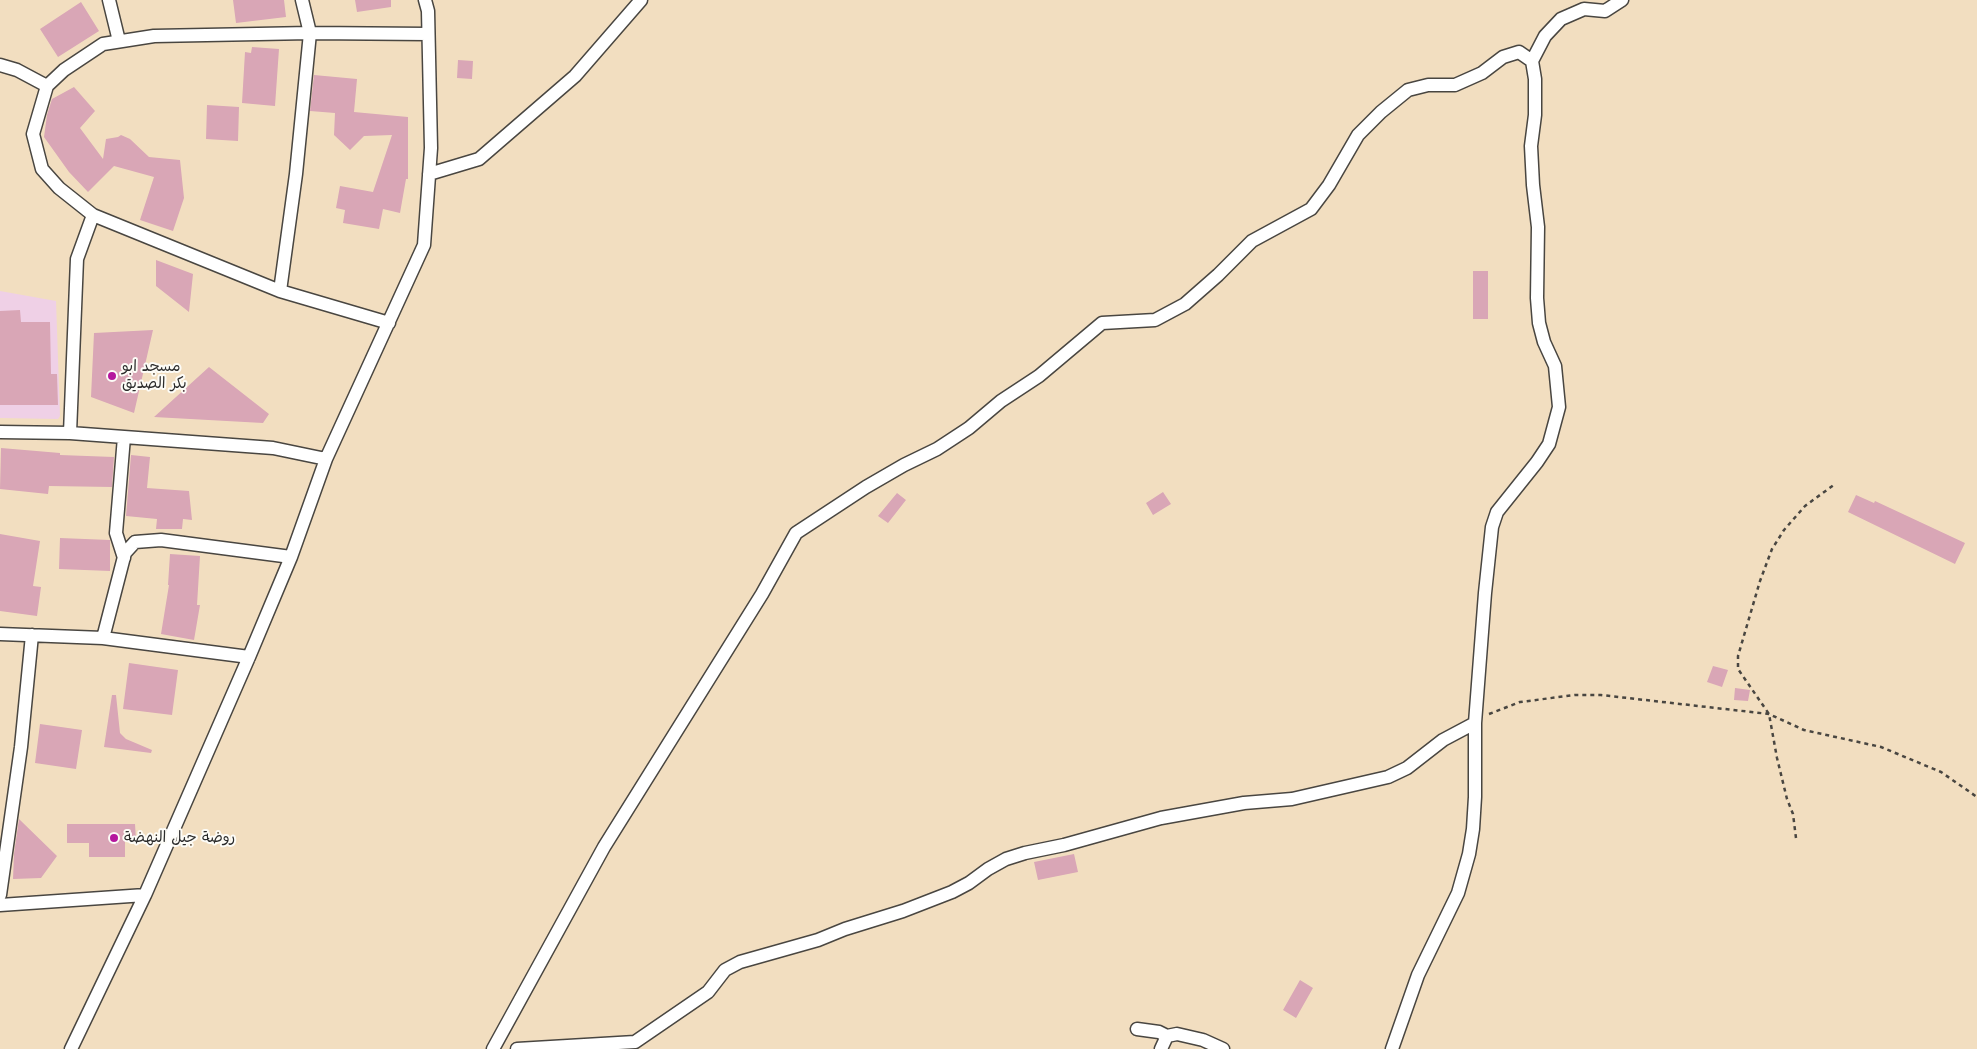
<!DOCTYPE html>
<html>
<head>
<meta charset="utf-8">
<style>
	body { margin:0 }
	canvas { display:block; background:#f2dec0 }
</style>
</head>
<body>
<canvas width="1977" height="1049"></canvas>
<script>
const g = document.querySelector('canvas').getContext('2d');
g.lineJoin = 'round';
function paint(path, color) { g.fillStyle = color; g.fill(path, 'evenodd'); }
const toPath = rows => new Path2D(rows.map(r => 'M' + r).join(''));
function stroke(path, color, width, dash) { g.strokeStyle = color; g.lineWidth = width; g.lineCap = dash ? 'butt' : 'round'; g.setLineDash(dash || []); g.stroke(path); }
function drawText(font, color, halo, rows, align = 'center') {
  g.font = font + ' "Comic Neue","Playpen Sans Arabic",sans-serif'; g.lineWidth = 4; g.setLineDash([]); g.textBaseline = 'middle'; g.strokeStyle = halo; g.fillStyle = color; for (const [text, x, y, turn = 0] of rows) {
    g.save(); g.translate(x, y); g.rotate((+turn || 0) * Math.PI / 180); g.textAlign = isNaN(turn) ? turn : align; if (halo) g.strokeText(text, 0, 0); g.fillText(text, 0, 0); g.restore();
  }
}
const built = toPath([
	[0,291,56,301,60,416,58,419,0,418]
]);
const building = toPath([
	[233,0,284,0,286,17,236,23],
	[355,0,391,0,391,7,357,12],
	[81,2,99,31,58,57,40,29],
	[252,47,279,49,275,106,242,103,245,52,251,53],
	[458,60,473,61,472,79,457,78],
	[314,75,357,79,354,112,408,117,408,179,406,179,400,213,383,209,379,229,343,223,345,210,336,208,340,186,373,192,392,135,364,136,350,150,334,135,335,113,310,111],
	[74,87,95,111,80,128,103,159,106,139,118,137,121,135,130,139,149,157,180,160,184,198,173,231,140,220,154,177,114,166,88,192,69,172,44,137,47,115,52,99],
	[207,105,239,107,238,141,206,139],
	[156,260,193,274,189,312,156,286],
	[1473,271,1488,271,1488,319,1473,319],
	[20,310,21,322,50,322,51,374,57,374,58,405,0,405,0,311],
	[153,330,134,413,91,397,94,333],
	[209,367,269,414,263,423,154,417],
	[1,448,60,453,60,455,114,457,112,487,49,486,48,494,0,489],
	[131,455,150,457,147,488,189,491,192,520,183,519,182,529,156,529,157,519,126,516],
	[1163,492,1171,504,1153,515,1146,503],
	[897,493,906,500,888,523,878,516],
	[1856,495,1874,503,1875,501,1965,543,1955,564,1848,512],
	[0,534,40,541,33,586,41,587,37,616,0,611],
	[60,538,110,540,110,571,59,569],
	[170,554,200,556,197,605,200,605,194,640,161,634,169,585,168,585],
	[129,663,178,670,172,715,123,709],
	[1713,666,1728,670,1722,687,1707,682],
	[1735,688,1750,690,1748,701,1734,700],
	[112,695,116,695,120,733,126,739,152,750,151,753,104,747],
	[40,724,82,730,76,769,35,763],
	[19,819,57,856,41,878,13,879,14,854],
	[67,824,135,824,136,840,125,840,125,857,89,857,89,843,67,843],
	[1074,854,1078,872,1038,880,1034,862],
	[1300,980,1313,988,1296,1018,1283,1010]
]);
const path = toPath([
	[1489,714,1520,702,1575,695,1601,695,1769,714,1804,730,1881,747,1941,772,1977,797],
	[1796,838,1793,814,1787,799,1777,758,1769,714,1738,669,1738,656,1760,581,1772,549,1784,530,1805,506,1835,484]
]);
const street = toPath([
	[109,0,119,41],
	[1532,61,1545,36,1561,19,1584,9,1605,11,1622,0],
	[0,65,17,70,47,86],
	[429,174,479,159,575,76,641,0],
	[280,291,296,174,310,33,302,0],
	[389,323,280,291,93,215,59,188,42,169,33,134,47,86,64,70,103,44,154,36,310,33,428,34],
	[0,432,70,433,273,448,326,459],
	[70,433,77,259,93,215],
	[124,437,116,533,124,558],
	[0,634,103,638,249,657],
	[103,638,125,553,135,542,161,540,291,557],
	[0,895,21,747,32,635],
	[0,905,145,895],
	[1137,1029,1159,1032,1167,1036,1177,1034,1203,1040,1223,1049],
	[71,1049,145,895,249,657,291,557,326,459,424,245,431,148,428,11,425,0],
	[493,1049,604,847,762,594,796,533,866,487,904,465,937,449,969,428,1001,401,1039,376,1102,323,1155,320,1185,304,1218,275,1252,241,1311,209,1329,185,1358,135,1381,112,1408,90,1428,85,1455,85,1482,73,1503,57,1519,52,1532,61,1535,79,1535,115,1531,146,1533,185,1538,227,1537,298,1539,323,1544,342,1555,366,1559,407,1549,444,1537,462,1497,512,1492,527,1485,593,1475,723,1475,797,1473,829,1469,854,1458,893,1418,975,1392,1049],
	[517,1049,635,1042,708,992,725,970,740,962,818,940,845,929,903,911,952,892,969,883,988,869,1006,859,1025,853,1064,845,1161,818,1244,803,1292,799,1388,777,1407,768,1443,740,1475,723],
	[1161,1049,1167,1036]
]);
const markers = [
	[112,376,5,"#b5179e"],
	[114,838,5,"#b5179e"]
];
const poiNames = [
	["مسجد ابو",122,367],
	["بكر الصديق",122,384],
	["روضة جيل النهضة",124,838]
];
paint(built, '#efd0e6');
paint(building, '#d9a6b6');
stroke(street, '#494641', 15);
stroke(path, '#494641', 2.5, [4, 4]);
stroke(street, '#fff', 12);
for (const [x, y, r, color] of markers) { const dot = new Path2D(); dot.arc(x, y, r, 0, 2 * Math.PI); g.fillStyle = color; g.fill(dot); stroke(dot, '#fdfcf7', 2); }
drawText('15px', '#2b2b2b', '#fdfcf7', poiNames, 'left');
</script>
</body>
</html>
